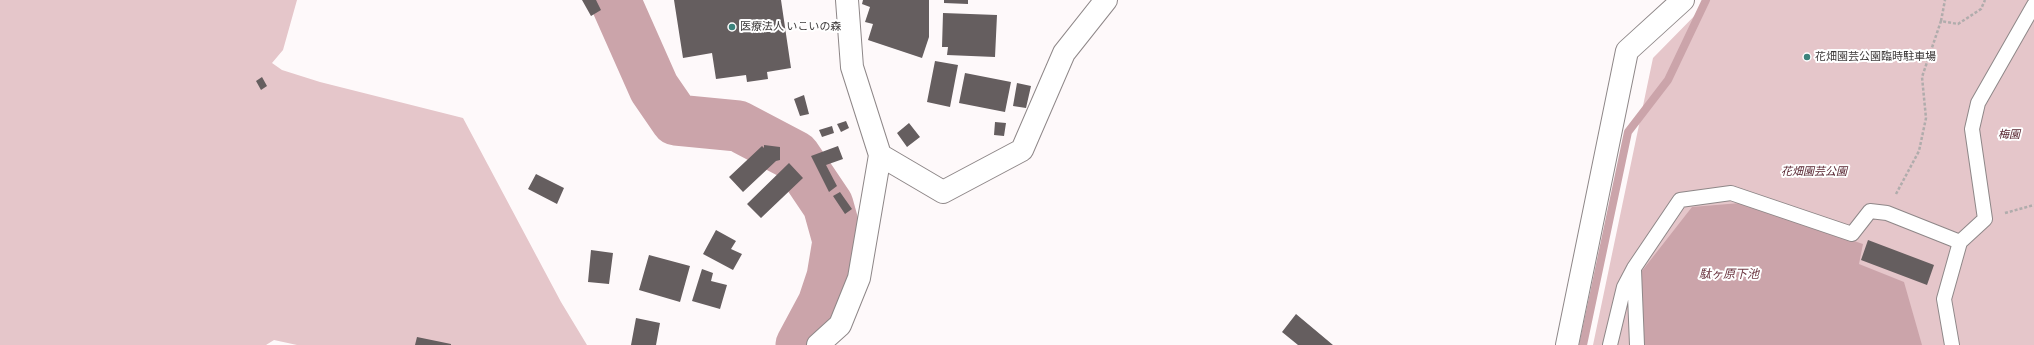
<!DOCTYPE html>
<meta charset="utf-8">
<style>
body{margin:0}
canvas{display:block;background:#fef9fa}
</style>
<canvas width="2034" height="345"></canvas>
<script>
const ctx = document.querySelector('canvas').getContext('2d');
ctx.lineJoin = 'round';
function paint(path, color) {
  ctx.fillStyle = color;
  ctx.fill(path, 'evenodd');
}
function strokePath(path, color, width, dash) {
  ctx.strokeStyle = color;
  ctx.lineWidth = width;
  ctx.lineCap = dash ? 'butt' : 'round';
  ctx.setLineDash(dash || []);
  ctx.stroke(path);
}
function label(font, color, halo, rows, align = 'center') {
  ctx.font = font + ' "IBM Plex Serif","Noto Sans JP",serif';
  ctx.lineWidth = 4;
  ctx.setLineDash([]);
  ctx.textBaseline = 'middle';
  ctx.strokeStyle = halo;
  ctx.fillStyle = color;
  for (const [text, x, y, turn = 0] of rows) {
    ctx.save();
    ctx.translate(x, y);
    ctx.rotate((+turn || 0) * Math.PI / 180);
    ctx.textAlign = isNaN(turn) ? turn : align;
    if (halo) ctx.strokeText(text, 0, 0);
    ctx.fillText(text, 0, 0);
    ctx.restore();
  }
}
const green = new Path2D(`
 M0 0H297L283 50 272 63 282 70 320 82 463 118 561 302 587 345H297L274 340 266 345H0Z
 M1710 0H2034V345H1593L1653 58Z`);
const water = new Path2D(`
 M1740 203 1863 244 1859 264 1904 282 1922 345H1644L1638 276 1692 207Z`);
const stream = new Path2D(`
 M1583 345 1628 132 1668 80 1706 0`);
const river = new Path2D(`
 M615 0 654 88 676 120 738 126 795 156 828 205 838 241 832 277 823 304 801 345`);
const building = new Path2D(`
 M582 0H596L601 10 591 16Z
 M674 0H781L791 68 767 72 768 79 747 82 746 75 716 79 712 53 683 58Z
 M863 0H929V37L922 58 868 40 873 24 865 22 870 7 862 4Z
 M944 0H968V4L944 3Z
 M943 13 997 15 995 57 947 55 948 47H942Z
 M935 61 958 65 950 107 927 102Z
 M965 73 1011 82 1005 112 959 103Z
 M262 77 267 86 261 90 256 81Z
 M1017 83 1031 86 1026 108 1013 106Z
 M804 95 809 114 800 116 794 99Z
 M846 121 849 128 841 132 837 124Z
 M995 122 1006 123 1004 136 994 135Z
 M909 123 920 137 907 147 897 133Z
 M832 126 834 133 822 137 819 130Z
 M764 145 780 147V160L776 161 743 192 729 177 762 146 764 148Z
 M838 146 843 159 826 165 837 186 829 192 811 156Z
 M789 163 803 178 761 218 747 204Z
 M536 174 564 188 557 204 528 189Z
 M840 192 852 209 845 214 833 196Z
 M716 230 736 241 731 249 742 254 733 270 703 254Z
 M1868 240 1934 265 1927 285 1861 260Z
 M591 250 613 253 609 284 588 282Z
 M649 255 690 266 680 302 639 290Z
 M702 269 713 273 711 281 727 285 720 309 692 301Z
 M1296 314 1333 345H1298L1282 332Z
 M636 318 660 323 656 345H631Z
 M417 337 451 344V345H415Z`);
const path = new Path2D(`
 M1941 21 1945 0
 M1896 194 1919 151 1926 118 1922 77 1941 21 1958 24 1981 9 1985 0
 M2005 213 2034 205`);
const lane = new Path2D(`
 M1634 270 1637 345
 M1610 345 1624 287 1634 268 1680 200 1731 193 1852 234 1870 211 1887 213 1960 242
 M1952 345 1944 299 1960 242 1985 219 1972 129 1978 103 2034 5`);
const street = new Path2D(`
 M880 155 943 192 1022 150 1064 53 1106 0
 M818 345 840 325 859 278 880 155 852 67 847 0
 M1567 345 1627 51 1683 0`);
const markers = [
 [732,27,4,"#3c837c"],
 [1807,57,4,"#3c837c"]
];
const poiNames = [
 ["医療法人 いこいの森",740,27],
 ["花畑園芸公園臨時駐車場",1815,57]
];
const parkNames = [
 ["梅園",2009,135],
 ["花畑園芸公園",1814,172]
];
const waterNames = [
 ["駄ヶ原下池",1729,275]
];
paint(green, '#e5c6ca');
paint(water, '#cba4aa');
strokePath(stream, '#cba4aa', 8);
strokePath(river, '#cba4aa', 51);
paint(building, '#655e5f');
strokePath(lane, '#8e8788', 16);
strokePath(street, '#8e8788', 24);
strokePath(path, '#b0acac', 2.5, [3, 2]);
strokePath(lane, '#fff', 14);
strokePath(street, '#fff', 22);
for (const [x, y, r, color] of markers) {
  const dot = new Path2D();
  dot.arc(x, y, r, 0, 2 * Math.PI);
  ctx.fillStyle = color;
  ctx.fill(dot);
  strokePath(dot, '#fff', 1.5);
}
label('11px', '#3e3b3b', '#fff', poiNames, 'left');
label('italic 11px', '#582531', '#fff', parkNames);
label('italic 12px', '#6d3742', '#fff', waterNames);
</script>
